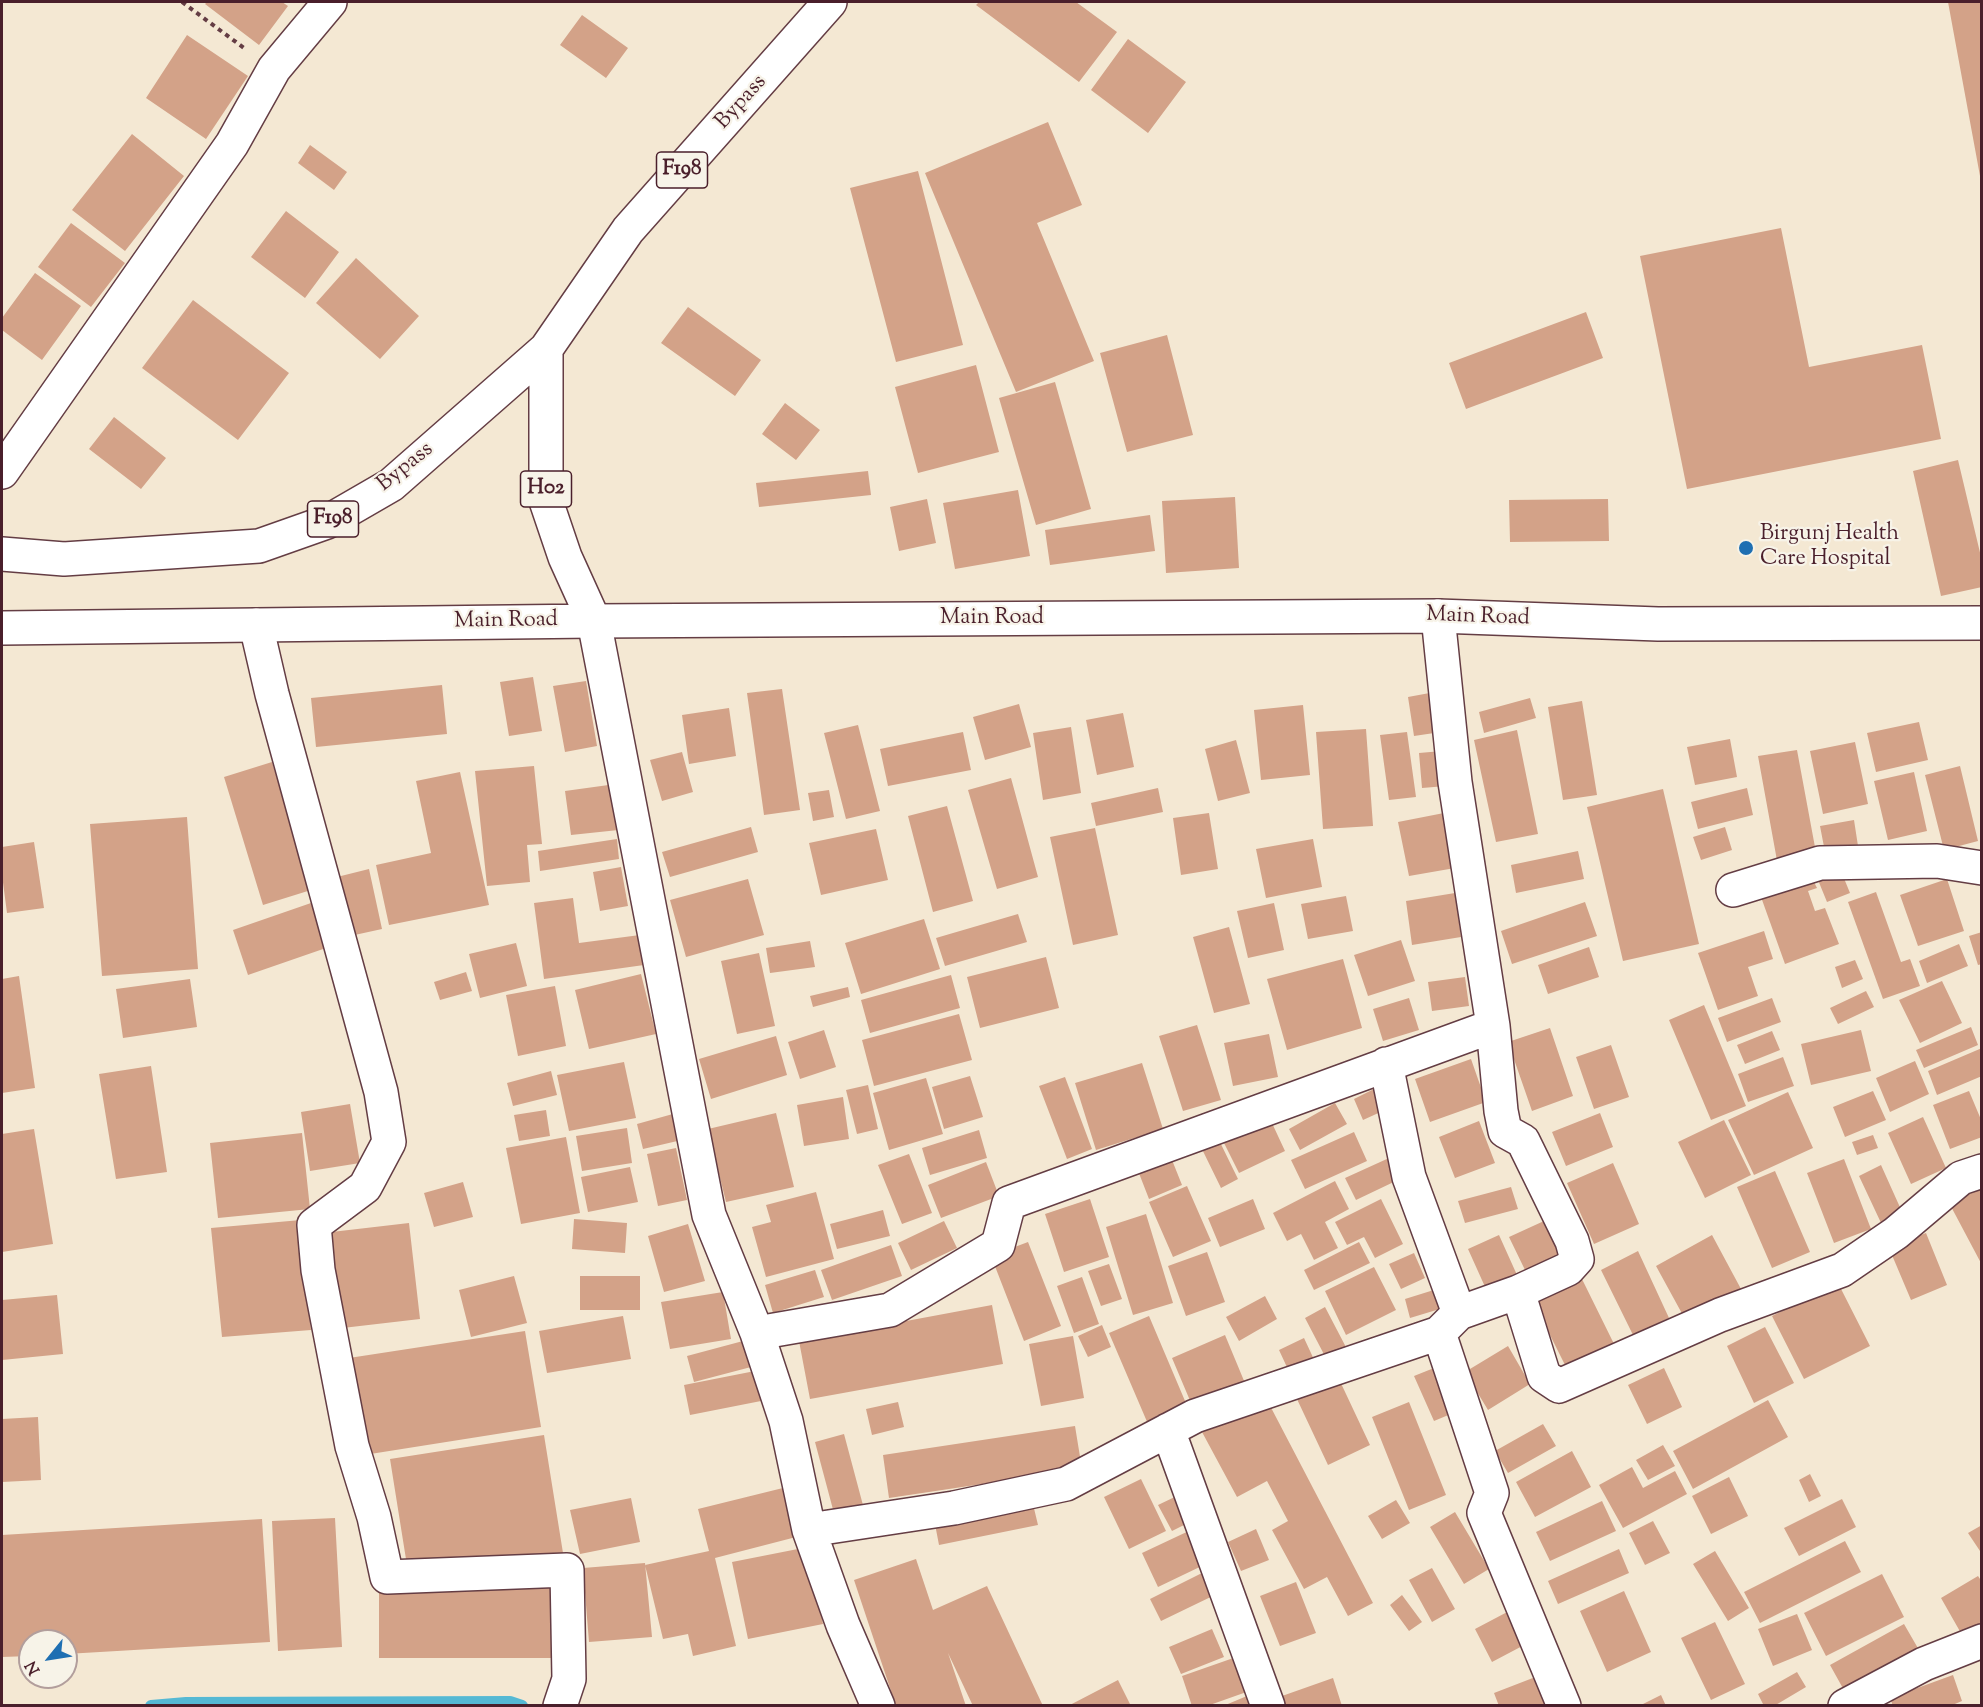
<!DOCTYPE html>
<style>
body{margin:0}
#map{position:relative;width:1983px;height:1707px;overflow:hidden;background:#f4e8d3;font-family:"Sorts Mill Goudy",serif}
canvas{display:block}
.frame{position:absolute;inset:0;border:3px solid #4a1f2b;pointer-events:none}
.north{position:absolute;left:18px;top:1629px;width:60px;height:60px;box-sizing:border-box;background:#f7f3e8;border:2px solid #b29e9c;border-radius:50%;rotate:240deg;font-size:16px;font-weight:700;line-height:24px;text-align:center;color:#4a1f2b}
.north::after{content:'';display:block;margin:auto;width:21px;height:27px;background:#1f6fb2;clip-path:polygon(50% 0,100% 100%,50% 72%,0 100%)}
</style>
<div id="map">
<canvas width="1983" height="1707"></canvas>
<div class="frame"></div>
<div class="north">N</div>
</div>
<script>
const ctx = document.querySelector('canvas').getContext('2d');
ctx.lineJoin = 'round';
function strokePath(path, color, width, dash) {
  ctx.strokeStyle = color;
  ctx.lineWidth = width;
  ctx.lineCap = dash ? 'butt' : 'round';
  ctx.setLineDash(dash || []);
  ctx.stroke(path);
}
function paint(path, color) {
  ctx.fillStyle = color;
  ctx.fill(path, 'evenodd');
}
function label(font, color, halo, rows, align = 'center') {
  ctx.font = font + ' "Sorts Mill Goudy",serif';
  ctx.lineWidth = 4.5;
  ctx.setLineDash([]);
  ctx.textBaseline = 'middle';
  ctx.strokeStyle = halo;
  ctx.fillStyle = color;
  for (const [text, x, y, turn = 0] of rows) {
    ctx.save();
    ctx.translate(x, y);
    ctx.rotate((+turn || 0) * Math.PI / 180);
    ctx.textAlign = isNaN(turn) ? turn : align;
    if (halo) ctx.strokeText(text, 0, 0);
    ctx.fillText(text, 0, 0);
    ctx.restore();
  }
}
const stream = new Path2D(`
 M151 1706 186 1703 510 1702 522 1706`);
const building = new Path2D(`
 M207 2H282L288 6 259 45 205 4Z
 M979 2H1076L1117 32 1079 82 976 5Z
 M1948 2H1982V176H1980Z
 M582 15 628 48 606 78 560 45Z
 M187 35 248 76 206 139 146 98Z
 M1128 39 1186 82 1148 133 1091 90Z
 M1048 122 1082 205 1037 223 1094 361 1016 392 925 173Z
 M132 134 184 176 125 251 72 210Z
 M310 145 347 172 334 190 298 163Z
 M918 171 963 345 896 362 850 188Z
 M286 211 339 252 305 298 251 257Z
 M71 223 125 263 91 307 38 267Z
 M1781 228 1809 367 1922 345 1941 439 1687 489 1640 256Z
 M356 258 419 316 380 359 316 303Z
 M35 273 81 306 42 360 2 330V318Z
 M193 300 289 373 238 440 142 368Z
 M688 307 761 360 735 396 661 343Z
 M1586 312 1603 358 1466 409 1449 363Z
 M1167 335 1193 435 1127 452 1100 353Z
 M976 365 999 452 918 473 895 387Z
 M1055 382 1091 509 1036 525 999 398Z
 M785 403 820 430 796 460 762 434Z
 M114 417 166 458 141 489 89 449Z
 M1958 460 1982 561V587L1941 596 1913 471Z
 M868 471 871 495 759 507 756 483Z
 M1018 490 1030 556 955 569 943 503Z
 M1235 497 1239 568 1166 573 1162 501Z
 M927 499 936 543 899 551 890 507Z
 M1608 499 1609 541 1510 542 1509 500Z
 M1150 515 1155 551 1050 565 1045 530Z
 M533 677 542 731 509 736 500 682Z
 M586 681 597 746 565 752 553 686Z
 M442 685 447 734 316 747 311 698Z
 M782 689 800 810 764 815 747 693Z
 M1435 692 1441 732 1414 736 1408 697Z
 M1530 698 1536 718 1484 733 1479 712Z
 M1582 701 1597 795 1563 800 1548 707Z
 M1019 704 1031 747 985 760 973 717Z
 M1303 705 1310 775 1261 780 1254 710Z
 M729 708 736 756 689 764 682 715Z
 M1123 713 1134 767 1097 775 1086 720Z
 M1919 722 1928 760 1876 772 1867 733Z
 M858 725 880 811 846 819 824 733Z
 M1071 727 1081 793 1043 800 1033 733Z
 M1366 729 1373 826 1323 829 1316 732Z
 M1517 730 1538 834 1496 842 1474 740Z
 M963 732 971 770 888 786 880 749Z
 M1407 732 1416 797 1389 800 1380 735Z
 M1730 739 1737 777 1695 785 1687 747Z
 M1236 740 1250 793 1218 801 1205 749Z
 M1855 742 1868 804 1823 814 1810 751Z
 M1797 750 1817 858 1778 866 1758 756Z
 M1442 751 1446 786 1422 788 1419 753Z
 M682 752 693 792 662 801 650 760Z
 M272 762 311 890 263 905 224 777Z
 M534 766 542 844 527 845 530 882 487 886 475 771Z
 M1960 766 1978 841 1944 850 1925 775Z
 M460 772 489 905 389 925 376 865 431 853 416 781Z
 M1914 772 1927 831 1888 840 1874 781Z
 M1011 778 1038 877 997 889 968 790Z
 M623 783 628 829 571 835 565 791Z
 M1158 788 1163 812 1096 826 1091 803Z
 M1747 788 1753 815 1698 829 1691 802Z
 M1663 789 1699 944 1623 961 1587 807Z
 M829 790 834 817 813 821 808 793Z
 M947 806 973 901 933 912 908 816Z
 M1209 813 1218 869 1181 875 1173 818Z
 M1444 813 1455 868 1409 876 1398 822Z
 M187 817 198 969 102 976 90 824Z
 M1854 820 1858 846 1825 852 1820 826Z
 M751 827 758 852 670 877 662 852Z
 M1725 827 1732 850 1701 860 1693 837Z
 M1095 828 1118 935 1073 945 1050 837Z
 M876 829 888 880 821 895 809 843Z
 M617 839 619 859 540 871 538 851Z
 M1313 839 1322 887 1266 898 1256 849Z
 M34 842 44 908 7 913 2 875V847Z
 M1578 851 1584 879 1516 893 1511 865Z
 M621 867 628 906 600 911 593 872Z
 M369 869 382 929 350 936 337 877Z
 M1841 871 1850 893 1827 902 1818 880Z
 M1812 878 1817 888 1808 891 1815 911 1825 908 1839 944 1785 964 1761 897Z
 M748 879 764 935 686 957 670 900Z
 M1947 879 1964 931 1918 946 1900 895Z
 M1876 892 1901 962 1910 959 1920 986 1883 999 1848 902Z
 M1455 893 1461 937 1412 945 1406 901Z
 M1346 896 1353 931 1308 939 1301 904Z
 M573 898 579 943 640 935 644 965 544 979 534 903Z
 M1585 902 1597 936 1512 964 1501 931Z
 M311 903 326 948 248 975 233 930Z
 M1274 903 1284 950 1248 958 1237 911Z
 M1018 914 1027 942 945 966 936 938Z
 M924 919 940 969 861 994 845 943Z
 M1229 927 1250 1004 1214 1013 1193 937Z
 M1764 931 1773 959 1748 967 1758 996 1718 1010 1698 953Z
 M1982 932V964L1978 965 1969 936Z
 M1401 940 1415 981 1368 996 1354 955Z
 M810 941 815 967 770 973 766 948Z
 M516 943 527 986 480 998 469 954Z
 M1959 944 1968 966 1927 983 1919 961Z
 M1589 947 1599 977 1548 994 1538 965Z
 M759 953 775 1026 737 1034 721 961Z
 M1046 957 1059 1008 980 1028 967 977Z
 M1343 959 1362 1028 1287 1050 1267 979Z
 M1855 960 1863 979 1842 988 1835 967Z
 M466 972 472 991 440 1000 434 982Z
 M641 974 656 1034 589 1049 575 990Z
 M951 975 960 1008 870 1033 861 1000Z
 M19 976 35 1088 2 1093V979Z
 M1465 977 1469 1006 1432 1011 1428 982Z
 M190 979 197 1027 123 1038 116 989Z
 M1942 981 1962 1023 1920 1043 1899 1000Z
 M555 986 566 1046 518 1056 506 995Z
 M848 987 850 997 813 1007 810 996Z
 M1866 991 1874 1007 1838 1024 1830 1008Z
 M1409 998 1419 1030 1383 1041 1373 1009Z
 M1772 998 1781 1022 1727 1042 1718 1018Z
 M1704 1005 1746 1106 1711 1120 1669 1020Z
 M959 1014 972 1060 874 1086 862 1040Z
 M1197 1025 1221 1100 1183 1111 1159 1036Z
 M1971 1027 1978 1045 1924 1068 1916 1050Z
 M1550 1028 1573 1096 1532 1111 1508 1042Z
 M824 1030 836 1067 800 1079 788 1042Z
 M1861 1030 1871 1071 1811 1085 1801 1044Z
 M1772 1031 1780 1050 1745 1064 1737 1045Z
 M1269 1034 1278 1077 1233 1086 1224 1043Z
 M776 1036 787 1075 711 1099 699 1059Z
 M1611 1045 1629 1097 1594 1109 1576 1057Z
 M1982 1048V1076L1937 1095 1928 1071Z
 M1783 1057 1794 1086 1748 1102 1738 1074Z
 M1471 1059 1486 1102 1430 1122 1415 1079Z
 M1915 1061 1929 1094 1890 1112 1876 1078Z
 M624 1062 636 1118 569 1131 557 1075Z
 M1142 1063 1163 1129 1096 1150 1075 1083Z
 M151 1066 167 1172 116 1179 99 1074Z
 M551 1071 557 1095 513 1106 507 1083Z
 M970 1076 983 1117 944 1129 932 1087Z
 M1065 1077 1092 1149 1067 1159 1039 1086Z
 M926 1078 943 1134 889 1150 873 1093Z
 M868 1085 878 1129 857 1134 846 1090Z
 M1376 1088 1385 1110 1363 1120 1354 1099Z
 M1873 1091 1886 1120 1845 1137 1833 1107Z
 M1969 1091 1982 1122V1137L1950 1149 1933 1105Z
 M1788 1092 1813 1148 1754 1175 1728 1120Z
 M843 1097 849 1139 804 1146 797 1105Z
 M1335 1103 1347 1124 1300 1150 1289 1129Z
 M350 1104 360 1163 310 1171 301 1112Z
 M546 1110 550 1136 519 1141 514 1115Z
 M680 1112 686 1139 643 1149 637 1124Z
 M776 1113 794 1187 726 1202 708 1129Z
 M1600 1113 1613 1147 1566 1166 1552 1132Z
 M1923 1117 1946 1168 1911 1184 1888 1133Z
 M1724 1120 1751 1175 1705 1198 1678 1142Z
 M1271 1121 1285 1151 1239 1173 1224 1143Z
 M1479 1121 1495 1163 1455 1178 1439 1137Z
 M627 1128 632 1163 582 1171 576 1136Z
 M34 1129 53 1244 2 1252V1134Z
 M979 1130 987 1158 930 1175 922 1148Z
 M1354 1132 1367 1161 1305 1189 1291 1160Z
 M302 1133 310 1209 218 1218 210 1143Z
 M1216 1134 1238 1179 1221 1188 1199 1143Z
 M1873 1135 1878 1148 1857 1155 1852 1142Z
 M566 1137 580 1213 521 1224 506 1148Z
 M676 1148 687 1200 658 1206 647 1154Z
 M1168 1150 1182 1185 1149 1199 1135 1163Z
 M909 1154 932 1213 902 1224 878 1165Z
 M1389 1158 1400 1179 1356 1200 1345 1178Z
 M1844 1159 1871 1229 1834 1243 1807 1173Z
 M986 1162 999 1196 941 1218 928 1185Z
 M1613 1163 1639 1224 1594 1244 1567 1183Z
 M1881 1165 1903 1214 1882 1225 1859 1176Z
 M630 1167 638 1202 588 1212 581 1177Z
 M1775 1171 1810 1252 1772 1268 1737 1187Z
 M1335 1181 1349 1209 1325 1222 1338 1248 1314 1260 1301 1234 1287 1241 1273 1213Z
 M1982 1181V1265L1947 1199Z
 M463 1182 473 1217 434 1227 424 1193Z
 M1187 1186 1211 1241 1173 1257 1149 1202Z
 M1511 1187 1518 1209 1465 1223 1458 1201Z
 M816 1192 834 1259 766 1277 752 1227 771 1222 766 1205Z
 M1090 1199 1109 1257 1064 1272 1045 1214Z
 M1253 1199 1265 1229 1220 1247 1208 1218Z
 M1381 1199 1403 1244 1375 1258 1364 1237 1347 1245 1335 1222Z
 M883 1210 890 1236 837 1249 830 1224Z
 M1146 1214 1173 1303 1133 1315 1106 1227Z
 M574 1219 627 1223 625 1253 572 1249Z
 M301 1220 311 1330 222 1337 211 1228Z
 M944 1221 957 1248 911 1270 898 1243Z
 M1544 1221 1560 1254 1525 1270 1509 1237Z
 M409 1223 420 1319 334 1329 323 1233Z
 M688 1224 705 1281 664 1292 648 1236Z
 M1926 1233 1947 1285 1911 1300 1889 1248Z
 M1499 1235 1517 1275 1486 1289 1468 1249Z
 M1712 1235 1741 1289 1685 1319 1656 1266Z
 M1028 1242 1061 1326 1024 1341 991 1256Z
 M1359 1242 1370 1263 1314 1290 1304 1270Z
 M891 1245 902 1276 832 1300 821 1270Z
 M1638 1251 1669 1318 1633 1335 1601 1270Z
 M1207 1252 1225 1302 1186 1316 1168 1266Z
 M1414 1253 1425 1278 1401 1289 1389 1264Z
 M1109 1264 1122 1299 1101 1306 1088 1271Z
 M1374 1267 1396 1310 1346 1335 1325 1291Z
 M815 1270 824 1297 773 1313 765 1285Z
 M1580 1275 1616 1348 1568 1371 1532 1299Z
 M514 1276 527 1323 471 1337 459 1290Z
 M580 1276H640V1310H580Z
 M1082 1277 1099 1324 1074 1333 1057 1286Z
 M1838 1283 1870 1346 1804 1379 1772 1316Z
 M1437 1289 1443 1308 1410 1318 1405 1299Z
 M723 1292 731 1339 670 1349 661 1302Z
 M57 1295 63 1354 2 1360V1300Z
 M1265 1296 1277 1319 1239 1341 1226 1317Z
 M992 1305 1003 1364 810 1399 799 1341Z
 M1325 1307 1348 1351 1328 1362 1305 1318Z
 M623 1316 631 1359 547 1373 539 1331Z
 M1149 1316 1188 1408 1148 1424 1109 1333Z
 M1102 1325 1111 1347 1088 1357 1078 1336Z
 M1765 1327 1794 1383 1754 1403 1727 1346Z
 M525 1331 541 1427 364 1455 349 1358Z
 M1225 1335 1247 1388 1194 1410 1172 1358Z
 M1073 1336 1084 1398 1041 1406 1029 1344Z
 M1304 1338 1317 1366 1292 1378 1279 1350Z
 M743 1341 751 1367 694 1382 687 1356Z
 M1508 1346 1530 1384 1488 1410 1465 1372Z
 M1439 1366 1458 1411 1434 1421 1414 1376Z
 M1664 1368 1682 1407 1647 1424 1628 1385Z
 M755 1371 761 1401 690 1415 684 1385Z
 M1338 1377 1370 1445 1328 1465 1296 1397Z
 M1266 1398 1373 1603 1348 1616 1327 1577 1304 1589 1272 1530 1288 1521 1267 1481 1237 1497 1202 1432Z
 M1768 1400 1788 1437 1693 1489 1673 1451Z
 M898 1402 904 1427 872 1435 866 1409Z
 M1409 1402 1446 1495 1409 1510 1372 1417Z
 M38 1417 41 1480 2 1482V1419Z
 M1543 1424 1556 1446 1508 1473 1495 1451Z
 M1075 1426 1082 1469 889 1498 883 1455Z
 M844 1434 864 1509 835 1517 815 1442Z
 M544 1435 563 1553 409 1578 390 1459Z
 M1663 1445 1675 1466 1648 1480 1636 1460Z
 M1572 1451 1591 1487 1535 1517 1516 1482Z
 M1632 1467 1643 1488 1675 1471 1687 1494 1623 1528 1599 1485Z
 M1810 1474 1821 1496 1809 1502 1799 1480Z
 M1729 1477 1748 1516 1711 1534 1692 1496Z
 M1141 1479 1166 1531 1129 1549 1104 1497Z
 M787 1487 800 1536 715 1558 736 1646 693 1656 688 1634 663 1639 645 1565 709 1551 698 1509Z
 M1181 1494 1194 1520 1172 1531 1158 1505Z
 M631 1498 640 1542 580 1554 570 1510Z
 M1842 1499 1856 1527 1799 1556 1784 1528Z
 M1032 1500 1038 1525 939 1545 934 1519Z
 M1396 1500 1410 1523 1382 1539 1368 1516Z
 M1602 1501 1616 1531 1550 1561 1536 1532Z
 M1455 1512 1489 1569 1464 1584 1430 1527Z
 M335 1518 342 1647 278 1651 272 1521Z
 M262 1519 270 1642 66 1654V1641H30V1656L2 1657V1535Z
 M1653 1521 1670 1553 1645 1565 1629 1533Z
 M1982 1525V1554L1968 1533Z
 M1193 1529 1208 1563 1158 1587 1142 1553Z
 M1256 1529 1269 1560 1241 1571 1228 1542Z
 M1845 1541 1861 1572 1760 1623 1744 1592Z
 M808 1547 823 1624 748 1639 732 1562Z
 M1619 1549 1629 1573 1558 1604 1548 1581Z
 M1715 1551 1749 1608 1728 1621 1693 1564Z
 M916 1559 933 1610 987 1586 1043 1706H973L948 1653 966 1706H896L854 1580Z
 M645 1563 652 1637 589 1642 583 1568Z
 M1432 1568 1455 1609 1432 1622 1409 1580Z
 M1210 1569 1221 1592 1161 1621 1150 1599Z
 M1882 1574 1904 1617 1826 1656 1804 1613Z
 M1978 1576 1982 1582V1633L1966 1642 1941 1598Z
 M379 1581H564L565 1658H379Z
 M1296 1582 1316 1633 1280 1646 1260 1596Z
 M1624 1591 1651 1652 1607 1672 1580 1611Z
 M1402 1595 1422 1622 1409 1631 1390 1605Z
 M1511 1610 1528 1643 1492 1662 1475 1629Z
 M1797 1614 1812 1650 1773 1666 1758 1629Z
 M1715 1622 1745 1684 1711 1700 1681 1638Z
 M1904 1624 1919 1650 1845 1692 1830 1665Z
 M1212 1629 1224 1657 1181 1674 1169 1647Z
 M1242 1655 1255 1689 1207 1706H1192L1182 1676Z
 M1797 1672 1806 1687 1774 1706H1764L1758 1694Z
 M1953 1675 1962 1701 1950 1706H1893L1890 1698Z
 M1538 1676 1550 1706H1499L1494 1693Z
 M1333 1678 1342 1706H1285L1282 1696Z
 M1118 1680 1131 1706H1068Z
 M1259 1691 1264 1706H1223Z
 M1661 1695 1666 1706H1639Z`);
const path = new Path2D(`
 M182 2 244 48`);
const minor = new Path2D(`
 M2 472 232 144 274 69 330 2
 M1438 616 1455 782 1493 1026 1501 1111 1505 1131 1523 1141 1572 1241 1577 1259 1568 1269 1518 1292
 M594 621 709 1215 757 1333 786 1421 809 1530 843 1625 878 1706
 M256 625 272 694 381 1092 389 1142 365 1187 314 1225 318 1270 352 1446 374 1517 387 1577 567 1570 569 1679 560 1706
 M1733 890 1820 863 1937 861 1982 868
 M1386 1064 1409 1177 1459 1313
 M757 1333 890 1310 998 1245 1009 1203 1493 1026
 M1439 1333 1492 1493 1484 1513 1564 1706
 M1168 1430 1268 1706
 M809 1530 954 1508 1066 1484 1195 1416 1439 1333 1459 1313 1518 1292 1544 1376 1559 1386 1720 1315 1842 1270 1896 1233 1961 1178 1982 1171
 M1845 1706 1924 1664 1982 1641`);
const major = new Path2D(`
 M546 349V501L565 557 594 621
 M2 554 64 559 259 546 327 522 391 485 546 349 628 230 830 2
 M2 628 594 621 1438 616 1658 624 1982 623`);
const markers = [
 [1746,548,8,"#1f6fb2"]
];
const shields = [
 [682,170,51],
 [546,489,51],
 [333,519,51]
];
const shieldNames = [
 ["F198",682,170],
 ["H02",546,489],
 ["F198",333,519]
];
const streetNames = [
 ["Bypass",742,103,-48],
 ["Bypass",406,468,-39],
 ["Main Road",1478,618,2],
 ["Main Road",992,619],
 ["Main Road",506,622,-1]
];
const poiNames = [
 ["Birgunj Health",1760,535],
 ["Care Hospital",1760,560]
];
strokePath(stream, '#55b9d4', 12);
paint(building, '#d3a288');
strokePath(minor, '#643d44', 36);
strokePath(major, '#643d44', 36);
strokePath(path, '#643d44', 4, [4.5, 4.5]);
strokePath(minor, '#fff', 33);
strokePath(major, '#fff', 33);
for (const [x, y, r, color] of markers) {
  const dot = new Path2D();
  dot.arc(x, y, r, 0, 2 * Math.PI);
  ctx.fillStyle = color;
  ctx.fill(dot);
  strokePath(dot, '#f7f3e8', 2);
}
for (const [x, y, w] of shields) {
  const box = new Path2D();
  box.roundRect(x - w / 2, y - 18, w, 36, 4.5);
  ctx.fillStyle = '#f7f3e8';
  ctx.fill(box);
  strokePath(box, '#4a1f2b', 1.5);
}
label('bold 21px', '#4a1f2b', null, shieldNames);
label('22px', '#4a1f2b', '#f7f3e8', streetNames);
label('22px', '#4a1f2b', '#f7f3e8', poiNames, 'left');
</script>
